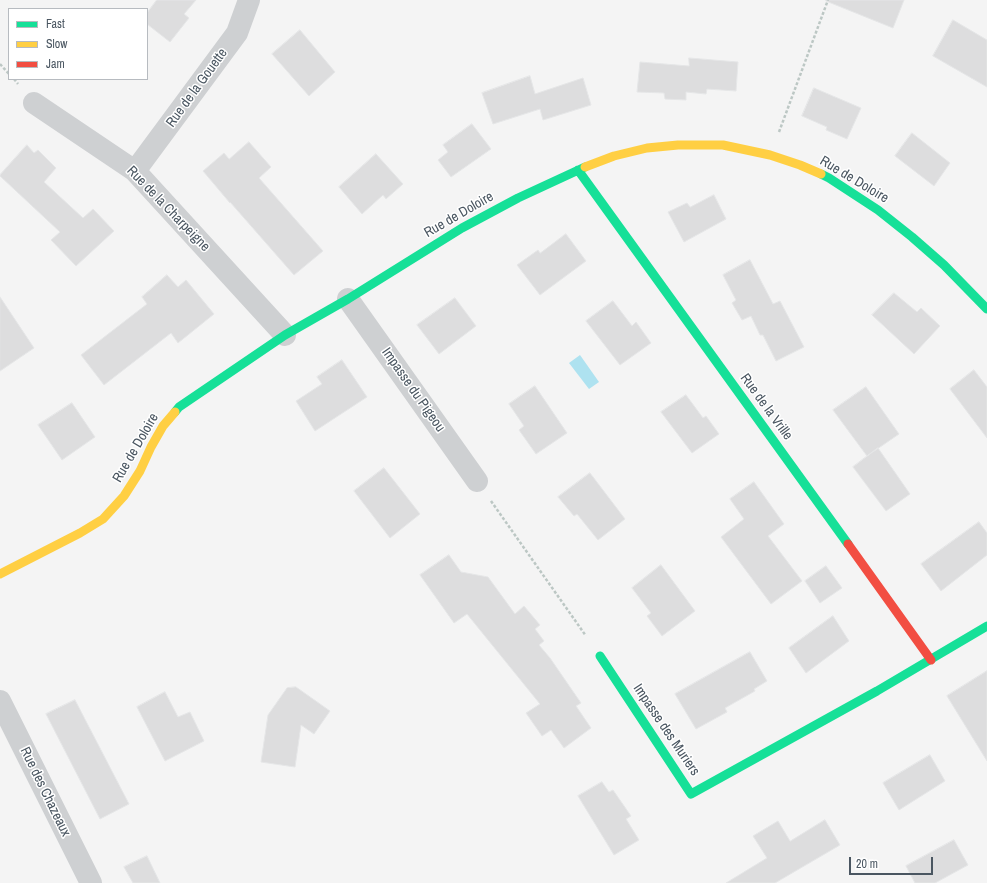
<!DOCTYPE html>
<style>
body{margin:0}
#map{position:relative;width:987px;height:883px;overflow:hidden;background:#f4f4f4;font-family:"Archivo Narrow",sans-serif}
canvas{display:block}
.legend{position:absolute;left:8px;top:8px;width:140px;height:72px;box-sizing:border-box;background:#fff;border:1px solid #b7bbc0;margin:0;padding:5px 7px;list-style:none;font-size:12px;color:#4a5661}
.legend li{display:flex;align-items:center;gap:8px;height:20px}
.legend b{width:20px;border:1px solid #b7bbc0}
.scale{position:absolute;left:849px;top:857px;width:84px;height:18px;box-sizing:border-box;border:2px solid #4a5661;border-top:0;padding-left:5px;font-size:12px;line-height:14px;white-space:nowrap;color:#4a5661;-webkit-text-stroke:3px #fff;paint-order:stroke}
</style>
<div id="map">
<canvas width="987" height="883"></canvas>
<ul class="legend">
<li><b style="height:5px;background:#16e098"></b>Fast</li>
<li><b style="height:5px;background:#ffcf43"></b>Slow</li>
<li><b style="height:5px;background:#f24e42"></b>Jam</li>
</ul>
<div class="scale">20 m</div>
</div>
<script>
const ctx = document.querySelector('canvas').getContext('2d');
ctx.lineJoin = 'round';
function paint(path, color) {
  ctx.fillStyle = color;
  ctx.fill(path, 'evenodd');
}
function strokePath(path, color, width, dash) {
  ctx.strokeStyle = color;
  ctx.lineWidth = width;
  ctx.lineCap = dash ? 'butt' : 'round';
  ctx.setLineDash(dash || []);
  ctx.stroke(path);
}
function label(font, color, halo, rows, align = 'center') {
  ctx.font = font + ' "Archivo Narrow",sans-serif';
  ctx.lineWidth = 3;
  ctx.setLineDash([]);
  ctx.textBaseline = 'middle';
  ctx.strokeStyle = halo;
  ctx.fillStyle = color;
  for (const [text, x, y, turn = 0] of rows) {
    ctx.save();
    ctx.translate(x, y);
    ctx.rotate((+turn || 0) * Math.PI / 180);
    ctx.textAlign = isNaN(turn) ? turn : align;
    if (halo) ctx.strokeText(text, 0, 0);
    ctx.fillText(text, 0, 0);
    ctx.restore();
  }
}
const water = new Path2D(`
 M580 355 599 382 589 389 569 363Z`);
const building = new Path2D(`
 M157 0H196L184 14 189 18 170 42 147 24V13Z
 M826 0H904L893 28 826 1Z
 M953 20 987 40V87L933 56Z
 M300 30 335 72 309 96 272 54Z
 M689 58 738 62 736 91 707 89 706 94 686 92V100L665 99 664 93 637 92 640 62 689 66Z
 M530 76 535 94 583 78 591 105 543 120 540 109 493 124 482 93Z
 M814 88 861 108 847 139 826 130 827 127 802 116Z
 M472 124 491 149 451 177 438 160 448 152 443 145Z
 M912 133 950 163 934 186 895 156Z
 M249 142 271 167 259 178 323 251 294 275 230 202V203L203 171 224 153 229 159Z
 M27 145 34 153 38 150 56 168 44 182 83 218 93 209 114 231 76 266 51 240 60 232 0 176V175Z
 M376 154 403 184 386 199 383 195 362 214 339 187Z
 M714 195 726 219 684 242 668 212 687 203 690 207Z
 M566 234 586 261 540 295 517 265 538 250 540 253Z
 M750 260 773 304 780 301 804 347 776 361 763 335H760L751 316 742 320 732 303 736 300 723 275Z
 M167 275 178 287 186 280 214 314 178 343 171 333 104 385 81 355 147 304 142 297Z
 M894 293 917 312 921 308 940 326 914 354 872 315Z
 M0 297 34 348 0 371Z
 M455 298 476 326 439 354 417 325Z
 M613 301 632 326 636 322 651 343 620 365 586 321Z
 M342 360 367 397 315 431 296 401 322 384 317 377Z
 M974 370 987 387V438L950 389Z
 M535 386 567 433 536 454 519 430 524 426 509 404Z
 M866 387 899 434 867 456 833 410Z
 M686 395 703 418 706 416 719 434 692 453 661 412Z
 M72 403 95 437 62 460 38 425Z
 M878 448 910 494 886 511 853 467Z
 M384 468 420 514 390 538 354 491Z
 M590 473 625 519 598 540 577 514 574 516 558 497Z
 M754 482 784 524 768 536 802 581 771 604 721 537 744 519 730 499Z
 M979 522 987 533V555L941 591 921 564Z
 M449 555 461 572 488 577 515 614 524 606 540 625 535 629 544 641 539 645 550 658 581 703 576 706 591 728 564 748 551 730 542 736 526 713 540 704 467 614 454 623 420 575Z
 M661 565 695 611 662 636 647 616 651 613 632 588Z
 M826 566 842 588 820 603 805 581Z
 M833 616 849 641 806 673 789 648Z
 M750 652 767 681 754 689 755 691 725 708 727 712 696 729 675 694Z
 M987 671V761L947 696Z
 M296 687 330 711 314 734 301 725 295 767 261 762 268 715 287 688Z
 M165 692 178 717 190 712 204 741 165 761 137 707Z
 M75 700 129 804 100 819 46 714Z
 M930 755 945 781 899 810 883 783Z
 M602 782 609 792 613 790 631 816 626 819 639 840 614 855 578 796Z
 M825 820 840 845 775 883H726L767 858 753 836 778 821 790 841Z
 M954 840 968 865 935 883H915L906 866Z
 M147 856 160 883H133L124 867Z`);
const path = new Path2D(`
 M0 64 9 74
 M14 79 18 84
 M779 132 828 0
 M491 501 586 636`);
const street = new Path2D(`
 M34 103 135 171 285 335
 M135 171 237 33 249 0
 M348 299 477 481
 M0 701 91 883`);
const fast = new Path2D(`
 M578 170 848 544
 M821 174 829 178 878 210 912 237 944 265 987 309
 M175 412 179 407 285 335 348 299 462 228 518 198 585 167
 M600 656 691 794 877 691 987 626`);
const slow = new Path2D(`
 M585 167 614 156 647 148 678 145H723L770 155 800 165 821 174
 M0 574 80 533 103 519 124 496 140 471 151 447 163 426 175 412`);
const jam = new Path2D(`
 M848 544 931 660`);
const streetNames = [
 ["Rue de la Gouette",197,88,-54],
 ["Rue de Doloire",854,180,31],
 ["Rue de la Charpeigne",168,209,46],
 ["Rue de Doloire",459,215,-30],
 ["Impasse du Pigeou",413,390,55],
 ["Rue de la Vrille",766,407,54],
 ["Rue de Doloire",136,448,-60],
 ["Impasse des Muriers",666,730,56],
 ["Rue des Chazeaux",45,792,64]
];
paint(water, '#aee2f0');
paint(building, '#ddddde');
strokePath(building, '#e5e6e7', 1);
strokePath(path, '#bcc7c4', 2.5, [3, 2]);
strokePath(street, '#ced0d2', 22);
strokePath(fast, '#16e098', 9);
strokePath(slow, '#ffcf43', 9);
strokePath(jam, '#f24e42', 9);
label('14px', '#4a5661', '#fff', streetNames);
</script>
